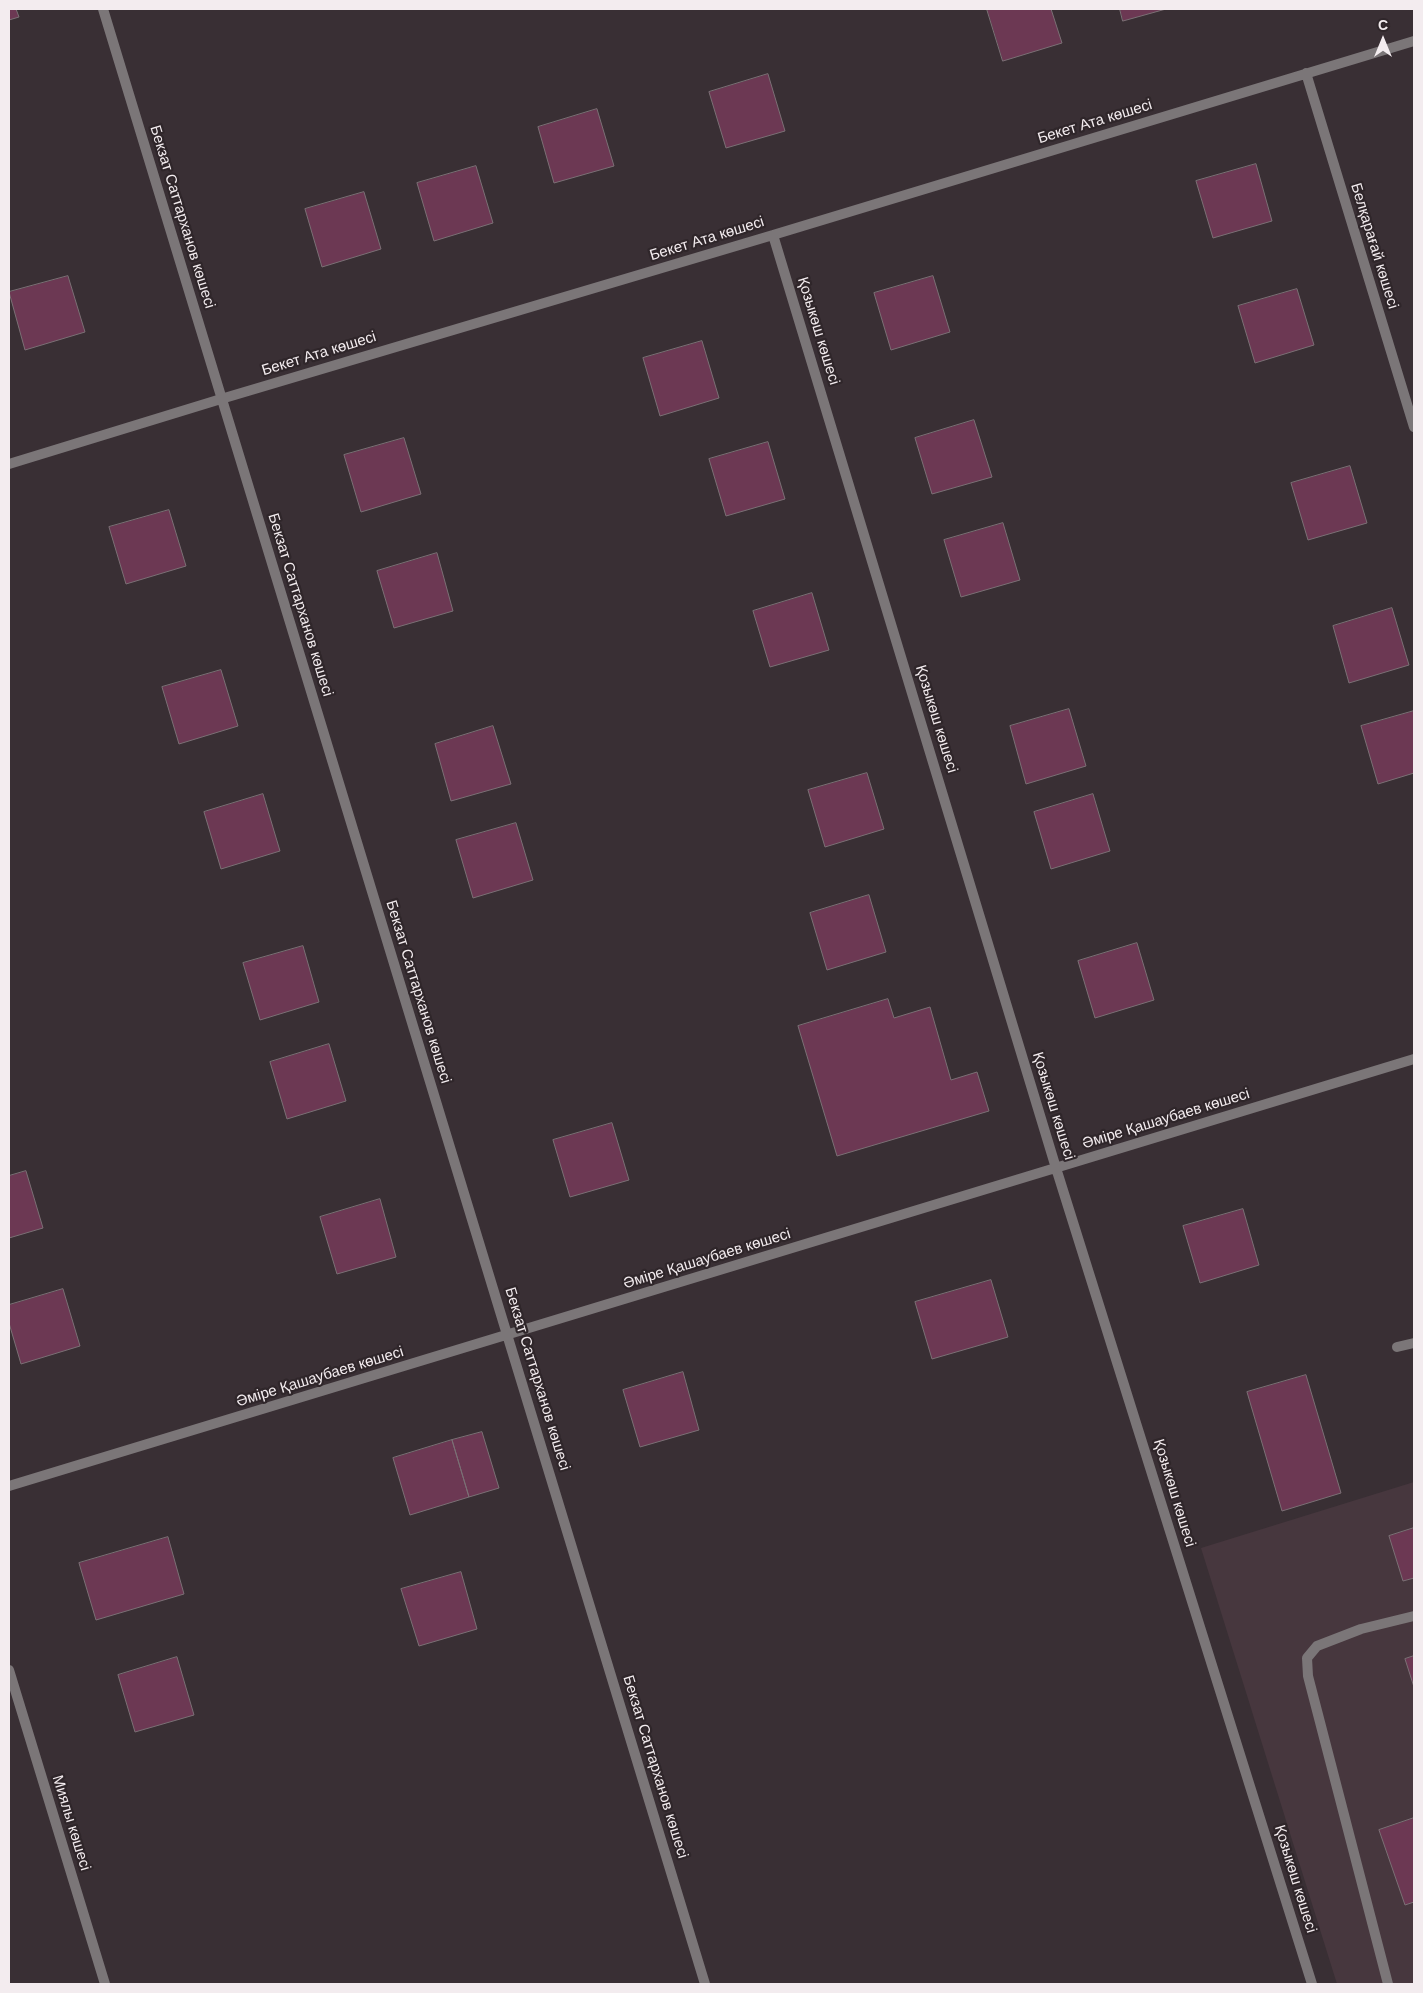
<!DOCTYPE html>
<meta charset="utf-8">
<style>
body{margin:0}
#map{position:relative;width:1423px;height:1993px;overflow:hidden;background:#392f34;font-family:Arial,sans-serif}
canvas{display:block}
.frame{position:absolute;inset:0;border:10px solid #f3ecef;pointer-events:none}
.north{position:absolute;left:1358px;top:15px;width:50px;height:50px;-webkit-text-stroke:4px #2f262a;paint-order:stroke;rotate:0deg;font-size:14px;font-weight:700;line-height:20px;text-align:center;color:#f3ecef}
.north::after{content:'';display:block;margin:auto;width:18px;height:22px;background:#f3ecef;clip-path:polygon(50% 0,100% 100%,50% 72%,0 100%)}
</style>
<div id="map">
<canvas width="1423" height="1993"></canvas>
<div class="frame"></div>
<div class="north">С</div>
</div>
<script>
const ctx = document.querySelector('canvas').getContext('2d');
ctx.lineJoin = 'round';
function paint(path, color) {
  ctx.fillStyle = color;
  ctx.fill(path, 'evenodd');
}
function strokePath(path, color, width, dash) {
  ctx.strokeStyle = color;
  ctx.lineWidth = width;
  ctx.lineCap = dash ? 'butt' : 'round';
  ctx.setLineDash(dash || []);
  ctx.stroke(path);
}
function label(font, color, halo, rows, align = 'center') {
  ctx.font = font + ' Arial,sans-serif';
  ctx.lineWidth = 4.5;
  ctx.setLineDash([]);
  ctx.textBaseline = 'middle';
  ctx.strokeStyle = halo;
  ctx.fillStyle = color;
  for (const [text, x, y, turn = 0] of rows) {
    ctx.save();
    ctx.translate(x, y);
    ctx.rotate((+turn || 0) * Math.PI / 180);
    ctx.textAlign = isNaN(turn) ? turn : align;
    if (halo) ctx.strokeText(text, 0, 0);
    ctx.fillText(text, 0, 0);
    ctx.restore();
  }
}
const built = new Path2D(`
 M1414 1482V1984H1337L1201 1548Z`);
const building = new Path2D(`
 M9 9H16L19 17 9 20Z
 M987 9H1051L1062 43 1003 61Z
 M1120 9H1166L1123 21Z
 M768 74 785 131 726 148 709 92Z
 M597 109 614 166 554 183 538 127Z
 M1256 164 1272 221 1213 238 1196 181Z
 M476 166 493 223 434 241 417 183Z
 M364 192 381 249 322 267 305 209Z
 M68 276 85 332 25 350 9 292Z
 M933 276 950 332 891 350 874 293Z
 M1297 289 1314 345 1255 363 1238 306Z
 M702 341 719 398 660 416 643 358Z
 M974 420 992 477 932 494 915 438Z
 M404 438 421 494 361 512 344 455Z
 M768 442 785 499 726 516 709 459Z
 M1350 466 1367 523 1308 540 1291 483Z
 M169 510 186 566 126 584 109 527Z
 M1003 523 1020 580 961 597 944 540Z
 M437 553 453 611 394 628 377 571Z
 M812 593 829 650 770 667 753 611Z
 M1392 608 1409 665 1349 683 1333 626Z
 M221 670 238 726 179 744 162 687Z
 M1069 709 1086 766 1026 784 1010 726Z
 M1414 711V773L1378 784 1361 726Z
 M493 726 511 784 451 801 435 744Z
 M867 773 884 829 825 847 808 790Z
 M263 794 280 851 221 869 204 812Z
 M1093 794 1110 851 1051 869 1034 812Z
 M516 823 533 880 473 898 456 840Z
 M869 895 886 952 827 970 810 913Z
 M1137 943 1154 1000 1095 1018 1078 961Z
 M303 946 319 1002 260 1020 243 963Z
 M888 999 894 1018 930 1007 951 1080 977 1072 989 1111 837 1156 798 1026Z
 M329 1044 346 1101 287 1119 270 1062Z
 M612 1123 629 1180 570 1197 553 1140Z
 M26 1171 43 1228 9 1238V1176Z
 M380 1199 396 1257 337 1274 320 1217Z
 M1243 1209 1259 1265 1200 1283 1183 1226Z
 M991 1280 1008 1337 932 1359 915 1302Z
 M63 1289 80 1346 21 1364 9 1323V1305Z
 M683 1372 699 1430 640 1447 623 1390Z
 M1306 1375 1341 1493 1282 1511 1247 1392Z
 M482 1432 499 1488 469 1497 452 1440Z
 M452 1440 469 1497 410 1515 393 1458Z
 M1414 1528V1578L1403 1581 1389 1536Z
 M168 1537 184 1594 96 1620 79 1563Z
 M461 1572 477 1629 419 1646 401 1589Z
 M1414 1656V1687L1405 1659Z
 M177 1657 194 1715 135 1732 118 1675Z
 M1414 1818V1902L1405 1905 1379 1830Z`);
const service = new Path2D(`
 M1397 1347 1414 1343
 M1388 1984 1308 1676 1307 1658 1317 1646 1361 1629 1414 1616`);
const minor = new Path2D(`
 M103 9 705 1984
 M1306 73 1414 427
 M773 235 1056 1168 1312 1984
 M9 464 221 399 773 235 1414 41
 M9 1486 1414 1059
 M9 1670 105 1984`);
const streetNames = [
 ["Бекет Ата көшесі",1095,122,-17],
 ["Бекзат Саттарханов көшесі",182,217,73],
 ["Бекет Ата көшесі",707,239,-17],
 ["Белқарағай көшесі",1374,246,73],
 ["Қозыкөш көшесі",818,331,73],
 ["Бекет Ата көшесі",319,354,-17],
 ["Бекзат Саттарханов көшесі",300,605,73],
 ["Қозыкөш көшесі",936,719,73],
 ["Бекзат Саттарханов көшесі",418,992,73],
 ["Қозыкөш көшесі",1053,1106,73],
 ["Әміре Қашаубаев көшесі",1166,1119,-17],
 ["Әміре Қашаубаев көшесі",707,1259,-17],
 ["Әміре Қашаубаев көшесі",320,1377,-17],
 ["Бекзат Саттарханов көшесі",537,1379,73],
 ["Қозыкөш көшесі",1174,1493,73],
 ["Бекзат Саттарханов көшесі",655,1767,73],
 ["Миялы көшесі",71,1823,73],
 ["Қозыкөш көшесі",1295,1879,73]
];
paint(built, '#47373e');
paint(building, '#6c3853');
strokePath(building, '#7b7075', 1);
strokePath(service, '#7b7678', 10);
strokePath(minor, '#7b7678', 10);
label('15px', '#f3ecef', '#2f262a', streetNames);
</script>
